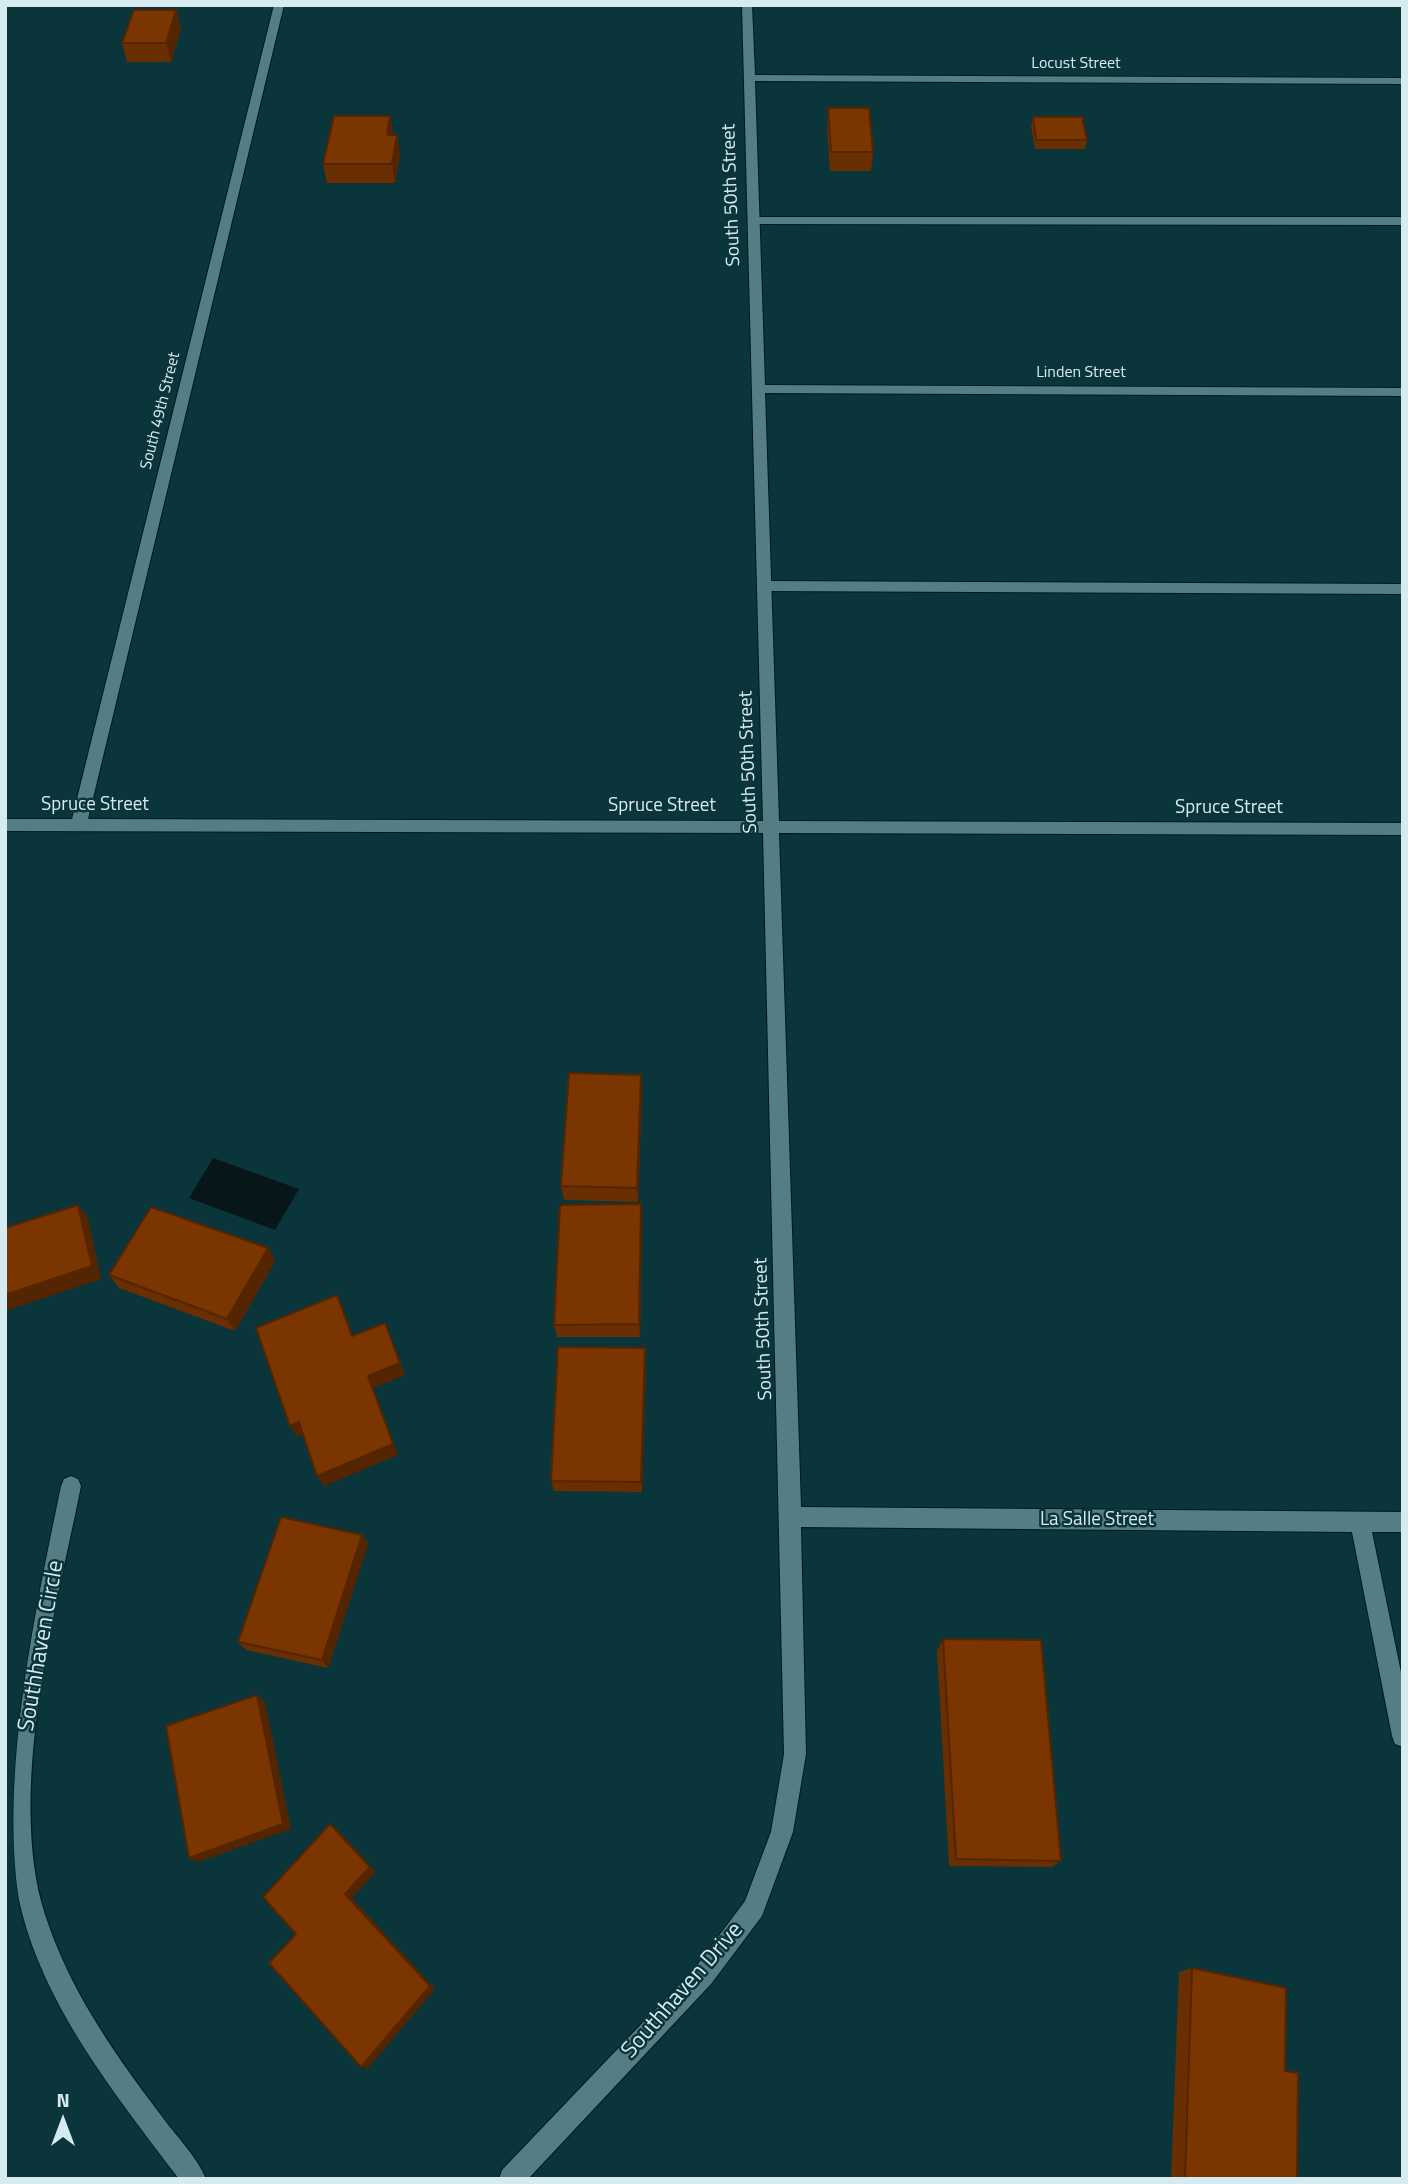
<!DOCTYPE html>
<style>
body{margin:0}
#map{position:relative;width:1408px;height:2184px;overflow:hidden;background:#0a353b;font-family:"Titillium Web",sans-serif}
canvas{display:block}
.frame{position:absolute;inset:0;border:7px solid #d6ebef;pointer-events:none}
.north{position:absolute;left:28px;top:2086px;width:70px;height:70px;-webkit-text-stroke:5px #0a353b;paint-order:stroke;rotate:0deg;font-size:19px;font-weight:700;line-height:28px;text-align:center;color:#d6ebef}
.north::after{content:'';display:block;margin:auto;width:24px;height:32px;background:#d6ebef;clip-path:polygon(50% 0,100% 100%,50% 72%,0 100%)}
</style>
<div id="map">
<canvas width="1408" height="2184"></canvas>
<div class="frame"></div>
<div class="north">N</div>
</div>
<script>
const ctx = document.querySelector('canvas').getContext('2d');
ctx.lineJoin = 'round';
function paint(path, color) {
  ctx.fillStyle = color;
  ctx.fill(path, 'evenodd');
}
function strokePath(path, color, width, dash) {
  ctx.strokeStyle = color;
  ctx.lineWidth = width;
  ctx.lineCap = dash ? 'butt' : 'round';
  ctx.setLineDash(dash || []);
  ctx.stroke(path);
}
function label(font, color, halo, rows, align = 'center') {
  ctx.font = font + ' "Titillium Web",sans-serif';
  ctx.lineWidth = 5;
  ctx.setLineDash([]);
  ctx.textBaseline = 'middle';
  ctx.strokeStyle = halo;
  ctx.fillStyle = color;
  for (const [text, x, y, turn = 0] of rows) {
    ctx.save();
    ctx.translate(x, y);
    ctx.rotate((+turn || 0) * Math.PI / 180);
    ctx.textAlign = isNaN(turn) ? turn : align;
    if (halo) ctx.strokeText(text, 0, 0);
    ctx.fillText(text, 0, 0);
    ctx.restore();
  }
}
const water = new Path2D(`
 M213 1158 299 1189 275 1230 189 1198Z`);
const lane = new Path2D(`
 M754 217H1403V225L750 224 748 221Z
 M764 581 1403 584V594L764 591 757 586Z`);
const street = new Path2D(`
 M274 5H284L88 819 763 821 742 5H752L755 75 1403 78V84L755 81 765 385 1403 388V396L765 393 779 821 1403 823V835L779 833 801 1507 1403 1512V1532H1372L1403 1682V1747L1395 1744 1392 1736 1352 1532 801 1527 806 1754 793 1832 762 1916 711 1984 528 2179H499L502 2170 695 1968 745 1901 771 1832 784 1754 763 833 5 831V819H72Z
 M71 1476 78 1479 81 1486C56 1611 10 1776 41 1901 51 1937 67 1972 85 2004 108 2044 135 2081 163 2118 177 2137 197 2157 206 2179H179C116 2095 42 2005 19 1900 0 1772 35 1613 61 1486L64 1479Z`);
const wall = new Path2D(`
 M176 10 181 29 171 62H127L122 43Z
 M828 108 873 152 871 171H830L827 127Z
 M390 116 393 135 400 154 395 183H327L323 164Z
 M1033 117 1087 140 1085 149H1035L1031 127Z
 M641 1075 642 1090 638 1202 564 1200 561 1186Z
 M642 1218 640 1337H557L554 1325Z
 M268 1248 275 1261 235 1331 119 1288 109 1275Z
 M646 1360 642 1492 554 1491 551 1481Z
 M362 1535 368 1544 328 1668 246 1650 238 1642Z
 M943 1639 1061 1861 1051 1867 949 1866 937 1651Z
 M1192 1968 1297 2179H1171L1179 1972Z`);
const shadedWall = new Path2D(`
 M176 10 181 29 171 62 166 43Z
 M390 116 393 135H387Z
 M397 135 400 154 395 183 392 164Z
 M641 1075 642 1090 638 1202 637 1188Z
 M641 1204 642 1218 640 1337 639 1324Z
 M78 1205 88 1218 101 1279 5 1311V1295Z
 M268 1248 275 1261 235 1331 227 1319Z
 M337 1295 343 1308 358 1349 352 1336Z
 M385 1323 405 1375 373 1388 398 1455 324 1486 317 1476 368 1376Z
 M645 1348 646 1360 642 1492 641 1482Z
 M299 1422 306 1433 297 1437 290 1426Z
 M362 1535 368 1544 328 1668 322 1660Z
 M257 1695 265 1702 291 1829 198 1862 189 1858Z
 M330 1824 337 1829 376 1872 352 1898 435 1989 368 2068 361 2067Z`);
const building = new Path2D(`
 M134 10H176L166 43H122Z
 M828 108H869L873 152H831Z
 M334 116H390L387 135H397L392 164H323Z
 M1033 117H1082L1087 140H1036Z
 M569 1073 641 1075 637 1188 561 1186Z
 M641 1204 639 1324 554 1325 560 1205Z
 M78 1205 92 1266 5 1295V1228Z
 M151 1207 268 1248 227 1319 109 1275Z
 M337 1295 352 1336 385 1323 400 1363 368 1376 393 1444 317 1476 299 1422 290 1426 256 1328Z
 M558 1347 645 1348 641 1482 551 1481Z
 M281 1517 362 1535 322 1660 238 1642Z
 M943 1639 1041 1640 1061 1861 956 1859Z
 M257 1695 283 1824 189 1858 166 1726Z
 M330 1824 370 1867 345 1894 430 1986 361 2067 269 1963 296 1934 263 1897Z
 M1192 1968 1286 1988 1285 2071 1298 2073 1297 2179H1185Z`);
const farStreetnames = [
 ["Locust Street",1076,64],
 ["Linden Street",1081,373],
 ["South 49th Street",161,411,-76]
];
const streetNames = [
 ["South 50th Street",732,195,-92],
 ["South 50th Street",749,762,-92],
 ["Spruce Street",95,805],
 ["Spruce Street",662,806],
 ["Spruce Street",1229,808],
 ["South 50th Street",764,1329,-92],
 ["La Salle Street",1097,1520]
];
const nearStreetnames = [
 ["Southhaven Circle",42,1646,-80],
 ["Southhaven Drive",683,1991,-49]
];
paint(water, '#071719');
strokePath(lane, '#001b20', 2);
strokePath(street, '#001b20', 2);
paint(lane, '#557e84');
paint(street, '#557e84');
paint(wall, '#692e01');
paint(shadedWall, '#552501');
paint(building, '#7a3501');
strokePath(building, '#552501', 2);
label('16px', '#d6ebef', '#0a353b', farStreetnames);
label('19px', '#d6ebef', '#0a353b', streetNames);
label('23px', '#d6ebef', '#0a353b', nearStreetnames);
</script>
